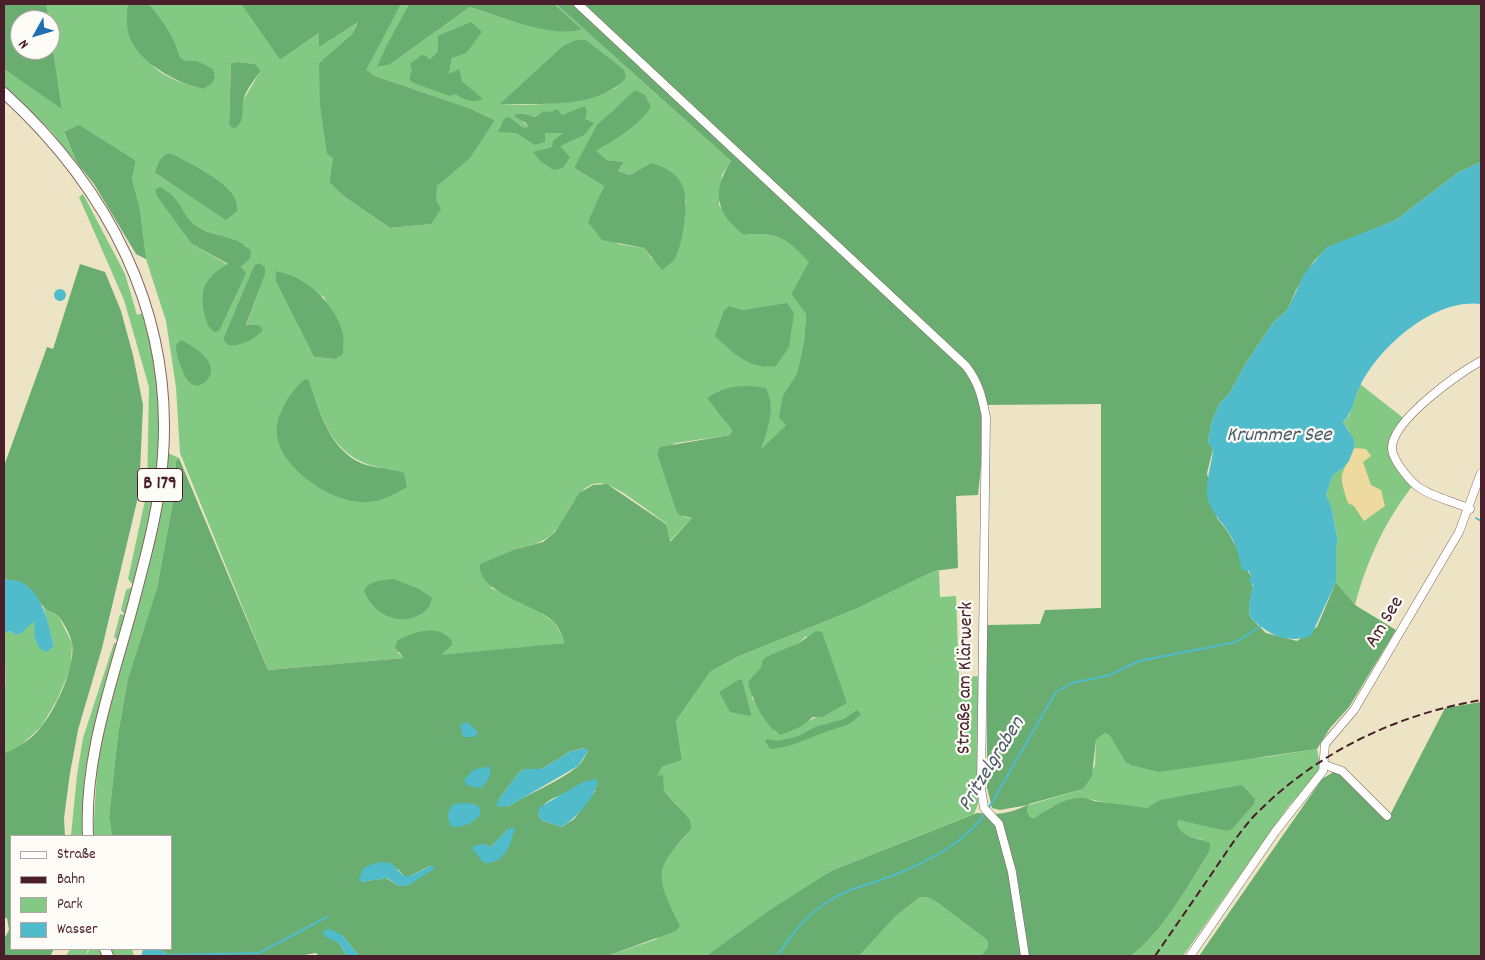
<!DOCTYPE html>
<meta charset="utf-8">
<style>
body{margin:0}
#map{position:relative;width:1485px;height:960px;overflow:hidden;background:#ece4c5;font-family:Dekko,sans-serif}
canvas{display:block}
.frame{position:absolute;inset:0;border:5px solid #4a1f2b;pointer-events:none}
.legend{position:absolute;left:10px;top:835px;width:162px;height:115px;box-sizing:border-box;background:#fdfcf7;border:1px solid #b5a4a5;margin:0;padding:6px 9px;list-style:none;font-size:15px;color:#4a1f2b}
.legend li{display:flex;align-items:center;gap:10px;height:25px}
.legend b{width:25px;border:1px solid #b5a4a5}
.north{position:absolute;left:10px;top:10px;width:50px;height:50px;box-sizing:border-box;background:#fdfcf7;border:1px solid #b5a4a5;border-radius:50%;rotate:231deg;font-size:14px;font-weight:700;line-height:20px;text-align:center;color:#4a1f2b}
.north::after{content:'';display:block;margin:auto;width:18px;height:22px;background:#1f6fb2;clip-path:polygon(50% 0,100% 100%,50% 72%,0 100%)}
</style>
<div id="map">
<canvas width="1485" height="960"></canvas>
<div class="frame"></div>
<ul class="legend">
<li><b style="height:6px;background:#fff"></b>Straße</li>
<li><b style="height:6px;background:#4a1f2b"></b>Bahn</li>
<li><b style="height:14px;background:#83c983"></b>Park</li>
<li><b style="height:14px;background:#50bccb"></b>Wasser</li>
</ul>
<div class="north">N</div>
</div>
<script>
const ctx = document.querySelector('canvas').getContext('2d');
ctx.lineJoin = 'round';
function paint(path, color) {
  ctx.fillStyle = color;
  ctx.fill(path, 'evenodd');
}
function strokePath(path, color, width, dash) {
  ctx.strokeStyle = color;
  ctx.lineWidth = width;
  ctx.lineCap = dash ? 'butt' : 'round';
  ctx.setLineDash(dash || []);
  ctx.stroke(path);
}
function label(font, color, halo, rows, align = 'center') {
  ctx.font = font + ' Dekko,sans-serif';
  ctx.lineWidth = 4.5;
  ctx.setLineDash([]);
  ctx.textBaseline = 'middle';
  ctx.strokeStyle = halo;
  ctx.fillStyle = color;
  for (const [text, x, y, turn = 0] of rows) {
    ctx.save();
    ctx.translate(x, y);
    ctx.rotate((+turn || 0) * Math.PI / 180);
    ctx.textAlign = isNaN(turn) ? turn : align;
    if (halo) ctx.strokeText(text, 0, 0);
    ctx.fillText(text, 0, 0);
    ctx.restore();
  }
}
const green = new Path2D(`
 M46 4H128C126 17 145 56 154 67 164 77 189 86 203 89L197 61H186L180 57C174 35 163 21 149 4H241L280 60 319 33V47L358 21 352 34 319 63 333 158 329 182 342 195 390 228 431 224 437 186 452 172 495 120 466 107 375 76 365 70 401 4H409L387 44 378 67 389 65 470 7C497 16 555 39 581 28L554 4H556L731 161 722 175 719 205 744 235C776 231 788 239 810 262L791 294 806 313 804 342 797 373 783 395 786 425 760 450 722 417 732 430 730 435 676 443 657 452 684 517 692 518 669 542 666 523C652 514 621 489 608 485 579 474 568 518 554 532 544 543 530 545 516 549L491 588 531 606 555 623 566 643 440 656 397 652 405 658 268 670 180 453 176 387 166 321 146 259 135 250 139 205 132 179 136 161 67 131 64 133 77 163 50 130 4 87V69L62 108ZM438 51 457 54 452 58 449 74 462 81 482 99 411 82 409 78 423 54 430 59ZM239 62 255 64 261 70 229 124 231 63ZM618 87C582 104 540 106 501 104ZM635 91 605 146 595 151 607 160 624 162 618 171 630 175 651 163 686 200 678 248 652 259 644 248 618 244 598 201 604 186 574 168 610 113ZM543 111 562 115 571 112 585 119 559 146 534 152 552 147 563 133H544L534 145 516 133 528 127 517 114 523 113 535 117ZM170 153 188 162 229 190 237 210 226 219 156 174ZM174 197 190 222 199 228 247 246 250 259 241 267 204 310C199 284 210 280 228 265L192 244ZM259 263 265 275 246 326 223 339 254 265ZM275 271 324 297 342 334 335 359 314 357 276 282ZM729 306 744 310 793 313 791 328ZM309 380C325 431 338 465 396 470L301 475Z
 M83 194 125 274 137 315 144 313 154 358 159 405 158 470 147 542 103 695 85 836H71L77 775 83 738 114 643H117L118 641 114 637 120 614 125 615 121 610 126 590 134 586 128 579 147 491 149 387 124 300 79 197Z
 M1360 384 1407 421 1392 450 1414 484C1386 519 1366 562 1355 605L1336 582V546L1338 542 1331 505 1326 495 1333 475 1342 469 1349 431 1343 422 1349 416Z
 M168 453 179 458 176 461 173 502 157 588 128 678 118 734 109 817 112 836H93L97 771 102 738 157 528Z
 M934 571H939L940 597 956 596 959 678 978 676V804L974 814 833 870 706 956H607L657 939 666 898 660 885 663 867 669 854 691 830 676 804 664 791 656 776 662 767 682 760 676 721 710 672 737 657 858 608ZM806 636 846 703C822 713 802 726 776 733L752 698 755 674 761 667 762 661 799 643ZM738 680 723 699 720 692Z
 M43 606 59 617 72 643 71 667 57 700 41 727 19 747 4 753V695C7 688 4 646 4 633L10 631 16 635 22 633 34 620 54 646Z
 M1105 733 1110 736 1128 765 1266 757 1317 749 1320 766 1319 771 1288 807 1183 956H1131C1163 931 1189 885 1210 850L1201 839C1189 837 1182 836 1177 824L1179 820 1187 821 1160 800C1156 803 1151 807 1146 808 1139 809 1094 801 1087 798L1051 807 1035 818 1030 817 1027 811 1029 805 1083 789 1095 765 1096 740Z
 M920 897 929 898 938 903 987 940 988 947 981 956H859L896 916Z
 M70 949H88L86 955 90 949H101L104 956H66Z
 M111 949H132L134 956H113Z`);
const forest = new Path2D(`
 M4 4H46L49 20H20V50H50V29L62 109 4 69Z
 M128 4H149C163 21 174 35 180 57L186 61H197L213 69 215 78 211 84 203 89C178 84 137 62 129 35 126 28 127 12 128 4Z
 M241 4H401L366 70 375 76 466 107 495 120 470 158 437 186 436 200 441 209 431 224 390 228 342 195 329 182 333 158 327 154 320 105 319 63 352 34 358 22 319 47V33L280 60Z
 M409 4H554L582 29C552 39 499 16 470 7L389 65 377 67 387 44Z
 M556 4H1481V162L1459 172 1396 220 1327 248 1314 261 1296 290 1288 309 1273 323 1246 363 1231 391 1219 405 1212 421 1208 442 1213 449 1207 473 1217 518 1228 532 1241 556 1240 559 1251 576 1253 590 1249 604 1250 617 1266 633 1297 641 1317 627 1336 582 1355 605 1396 630 1349 707 1330 728 1317 749 1159 772 1127 764 1110 736 1105 733 1096 740 1092 776 1083 789 1029 804 1027 811 1030 817 1035 818C1050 807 1076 791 1094 801L1147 808 1160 800 1242 785 1255 799 1254 804 1232 829 1227 831 1179 820 1177 824C1183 839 1197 837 1210 843V850C1189 885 1163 931 1131 956H981L988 947 987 940 938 903 929 898 920 897 896 916 859 956H706L773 908 833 870 977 813C999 815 1007 814 1028 805L1000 810 992 808 987 787V625L1040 624 1045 610 1101 608V404L981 405V466L978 495 956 496 958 568 934 571 858 608 737 657 710 672 676 721 682 760 662 767 657 776 663 775 664 791 690 820 691 830C651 871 657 878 680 926L676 931 607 956H359L343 936 332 938 339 943 347 956H319L316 953 299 956H170L159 949H171V836H112L109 817 118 734 128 678 157 588 173 502 176 461 179 458 268 670 404 658 395 647 398 640C415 632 438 623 452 641V645L441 655 565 643C563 637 559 628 555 623 537 604 476 593 480 564L516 549 543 542 555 532 579 493 593 485 607 484 666 524 670 542 692 518 679 515 676 510 657 453 660 447 730 435 732 430 707 398C726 385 744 384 766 388 776 408 768 429 761 449L786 425 779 418 783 395 797 373 804 342 806 314 791 294 809 262C788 239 776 231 744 235 716 213 711 192 731 161ZM583 748 588 751C585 756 582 763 577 767 557 783 529 793 507 807L499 799 519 773 524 769H542L569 752ZM596 790 574 819 562 827 541 820 538 814C547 792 576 793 596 790ZM508 829 484 863V844L491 847ZM432 865 399 886 386 878 361 882 398 869 404 876H410Z
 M471 22 482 32 466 53 452 58 449 74 459 69 462 81 483 99C472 103 465 101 456 94L450 96 411 82 409 78 412 70 410 64 423 54 430 59 438 51V36Z
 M576 40H586L624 70 626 78C596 110 540 103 500 104L563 46Z
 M239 62 255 64 261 70C255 80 245 90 243 102 241 113 246 116 237 127L233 128 229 124 231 63Z
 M635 90 645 95 651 107C637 127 616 139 596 151L607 160 624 162 618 171 630 175 651 163C664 167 678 173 683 187 689 203 683 246 674 260 671 263 665 267 662 270L644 248 602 240 588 222 604 186 574 168 597 125Z
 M585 106 587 112 585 119 594 123 584 135 560 146 570 157 563 168 554 170 540 161 533 152 552 147 553 141 563 133H545V142L534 145 516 133 498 132 504 119 509 117 523 128 528 127 526 123 514 116C521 110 528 115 535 117L543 111 551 112 557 109 562 115Z
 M79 125 136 161 132 179 139 205 146 259 136 254 94 184 77 163 64 132Z
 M170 153C185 160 230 183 235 199 237 202 237 207 237 211L226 220 155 173C158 164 160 156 170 153Z
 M160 187C164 190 170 193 173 196 183 206 185 220 198 227 214 237 239 236 251 251L250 259 241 267 246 273 219 331 214 332C207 326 206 320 204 312 199 287 207 276 228 264L192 244 157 196 155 190Z
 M259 263 265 267V275L246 325H259L263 330C255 339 240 347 228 345L223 339 254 265Z
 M80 264 105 272 121 311 133 355 143 405 139 493 102 648 78 730 70 773 64 818 65 836H11V949H54L50 956H4V939L9 930 7 918H4V753C18 748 31 740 41 727 56 709 76 666 72 643 71 636 63 621 58 616 53 612 46 610 42 605 27 586 29 583 4 579V466L47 347 53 349Z
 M275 271C306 276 335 303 343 334 344 340 343 348 343 354L335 359 314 357 276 282Z
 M787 303 794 313 789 347 776 366C750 370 733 353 715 336L724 311 729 306 744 310Z
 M181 340C191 345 206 354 210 365 215 378 199 393 188 381 185 378 183 371 181 367 178 359 176 353 176 345Z
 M305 379 309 380C318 408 328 444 355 460 370 469 388 467 404 473L407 487C395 494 382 501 368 502 335 505 282 470 277 436 274 417 291 390 305 379Z
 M394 579 419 589 432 598C431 606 427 610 421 614 399 627 372 614 364 590 370 580 383 580 394 579Z
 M816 631 822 632 847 703 822 717H813L802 726 781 735C766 729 751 697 748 682L761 667 762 661 766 657 799 643Z
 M738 680H742L751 714 750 716 730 712 719 692Z
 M1481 702V956H1199L1322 779 1332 773 1333 770 1346 777 1385 818 1391 813 1445 708Z
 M857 710 861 714C850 727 837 727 823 733 805 740 790 747 770 749L765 741 767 739 777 741 799 736 815 727 844 719Z`);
const sand = new Path2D(`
 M1354 448 1366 449 1371 456 1363 462 1371 485 1381 490 1385 506 1364 521 1354 506 1348 503C1337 470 1342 477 1354 448Z`);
const water = new Path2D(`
 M1481 162V304C1435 298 1381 345 1361 384 1354 396 1354 412 1343 422L1354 440V448L1349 461 1342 469 1333 475 1326 495 1331 505 1338 542 1336 546V582L1311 636C1286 644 1268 635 1250 617L1249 604 1253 584 1249 581 1251 576 1249 571 1242 570C1239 556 1237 546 1229 533 1222 522 1212 513 1208 500 1204 482 1212 466 1213 449L1208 442 1212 421 1219 405 1231 391 1246 363 1273 323 1288 309 1304 274 1327 247 1396 220 1459 172Z
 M54 295a6 6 0 1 1 12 0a6 6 0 1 1-12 0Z
 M4 579C9 580 19 580 23 583 44 596 48 624 54 646L47 652 40 649 35 639 34 621 22 633 16 635 10 631 4 633Z
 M467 722 478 732 475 737H463L460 725Z
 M584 748 588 751 578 766 507 807 496 806 499 799 519 773 524 769H542L569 752Z
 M485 767H490C491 777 488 781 481 788L466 785 464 780 473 770Z
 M596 779 598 782C593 800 577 817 562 827L541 820 538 814 540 807 583 782Z
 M464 803 475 804 480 808V815C472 824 464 827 452 827 446 819 447 812 453 804Z
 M515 827C511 845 505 864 484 863L473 850V846L484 844 491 847 508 829Z
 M380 862 391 863 404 876H410L433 865 434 869 407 886H399L387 878 361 882 359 879 364 867Z
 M330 929 343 936 359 956H347L339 943 324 936 323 931Z
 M159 949 170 956H141L143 950Z`);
const stream = new Path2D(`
 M1476 518 1481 521
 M1112 674 1139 661 1236 642 1262 625
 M988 809 1056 692 1072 683 1110 675
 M167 955 259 953 327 917
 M135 956H140
 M777 956C792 934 808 913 832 899 846 890 862 886 878 881 915 868 963 847 985 813`);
const minor = new Path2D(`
 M578 4 966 366C979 383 982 397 986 417L981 788 984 808 999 824 1012 872 1025 956
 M1470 509C1453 501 1431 497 1417 486 1408 479 1392 459 1392 448 1392 420 1459 373 1481 361
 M1325 765 1342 771 1387 816
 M1190 956 1275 832 1323 771 1325 744 1354 710 1459 532 1481 473`);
const major = new Path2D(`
 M4 93C108 188 173 311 163 455 160 506 146 555 133 605 113 680 84 756 88 836
 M105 949 108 956`);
const rail = new Path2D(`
 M1155 956C1175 927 1195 898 1215 869 1227 851 1239 833 1253 817 1315 753 1395 715 1481 700`);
const shields = [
 [160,485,45]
];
const shieldNames = [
 ["B 179",160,485]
];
const streetNames = [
 ["Am See",1386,623,-59],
 ["Straße am Klärwerk",967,678,-89]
];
const waterNames = [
 ["Krummer See",1279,437],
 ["Pritzelgraben",993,765,-58]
];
paint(green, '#83c983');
paint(forest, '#6aad71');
paint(sand, '#eeda9e');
paint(water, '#50bccb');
strokePath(stream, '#50bccb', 2);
strokePath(minor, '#836461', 9);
strokePath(major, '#836461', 12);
strokePath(minor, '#fff', 8);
strokePath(major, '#fff', 10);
strokePath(rail, '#4a1f2b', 2, [8, 4]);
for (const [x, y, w] of shields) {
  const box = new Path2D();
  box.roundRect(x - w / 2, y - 16.5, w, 33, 4);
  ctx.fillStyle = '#fdfcf7';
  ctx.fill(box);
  strokePath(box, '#4a1f2b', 1);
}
label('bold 19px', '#4a1f2b', null, shieldNames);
label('20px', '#4a1f2b', '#fdfcf7', streetNames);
label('italic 21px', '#4c5e6b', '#fdfcf7', waterNames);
</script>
